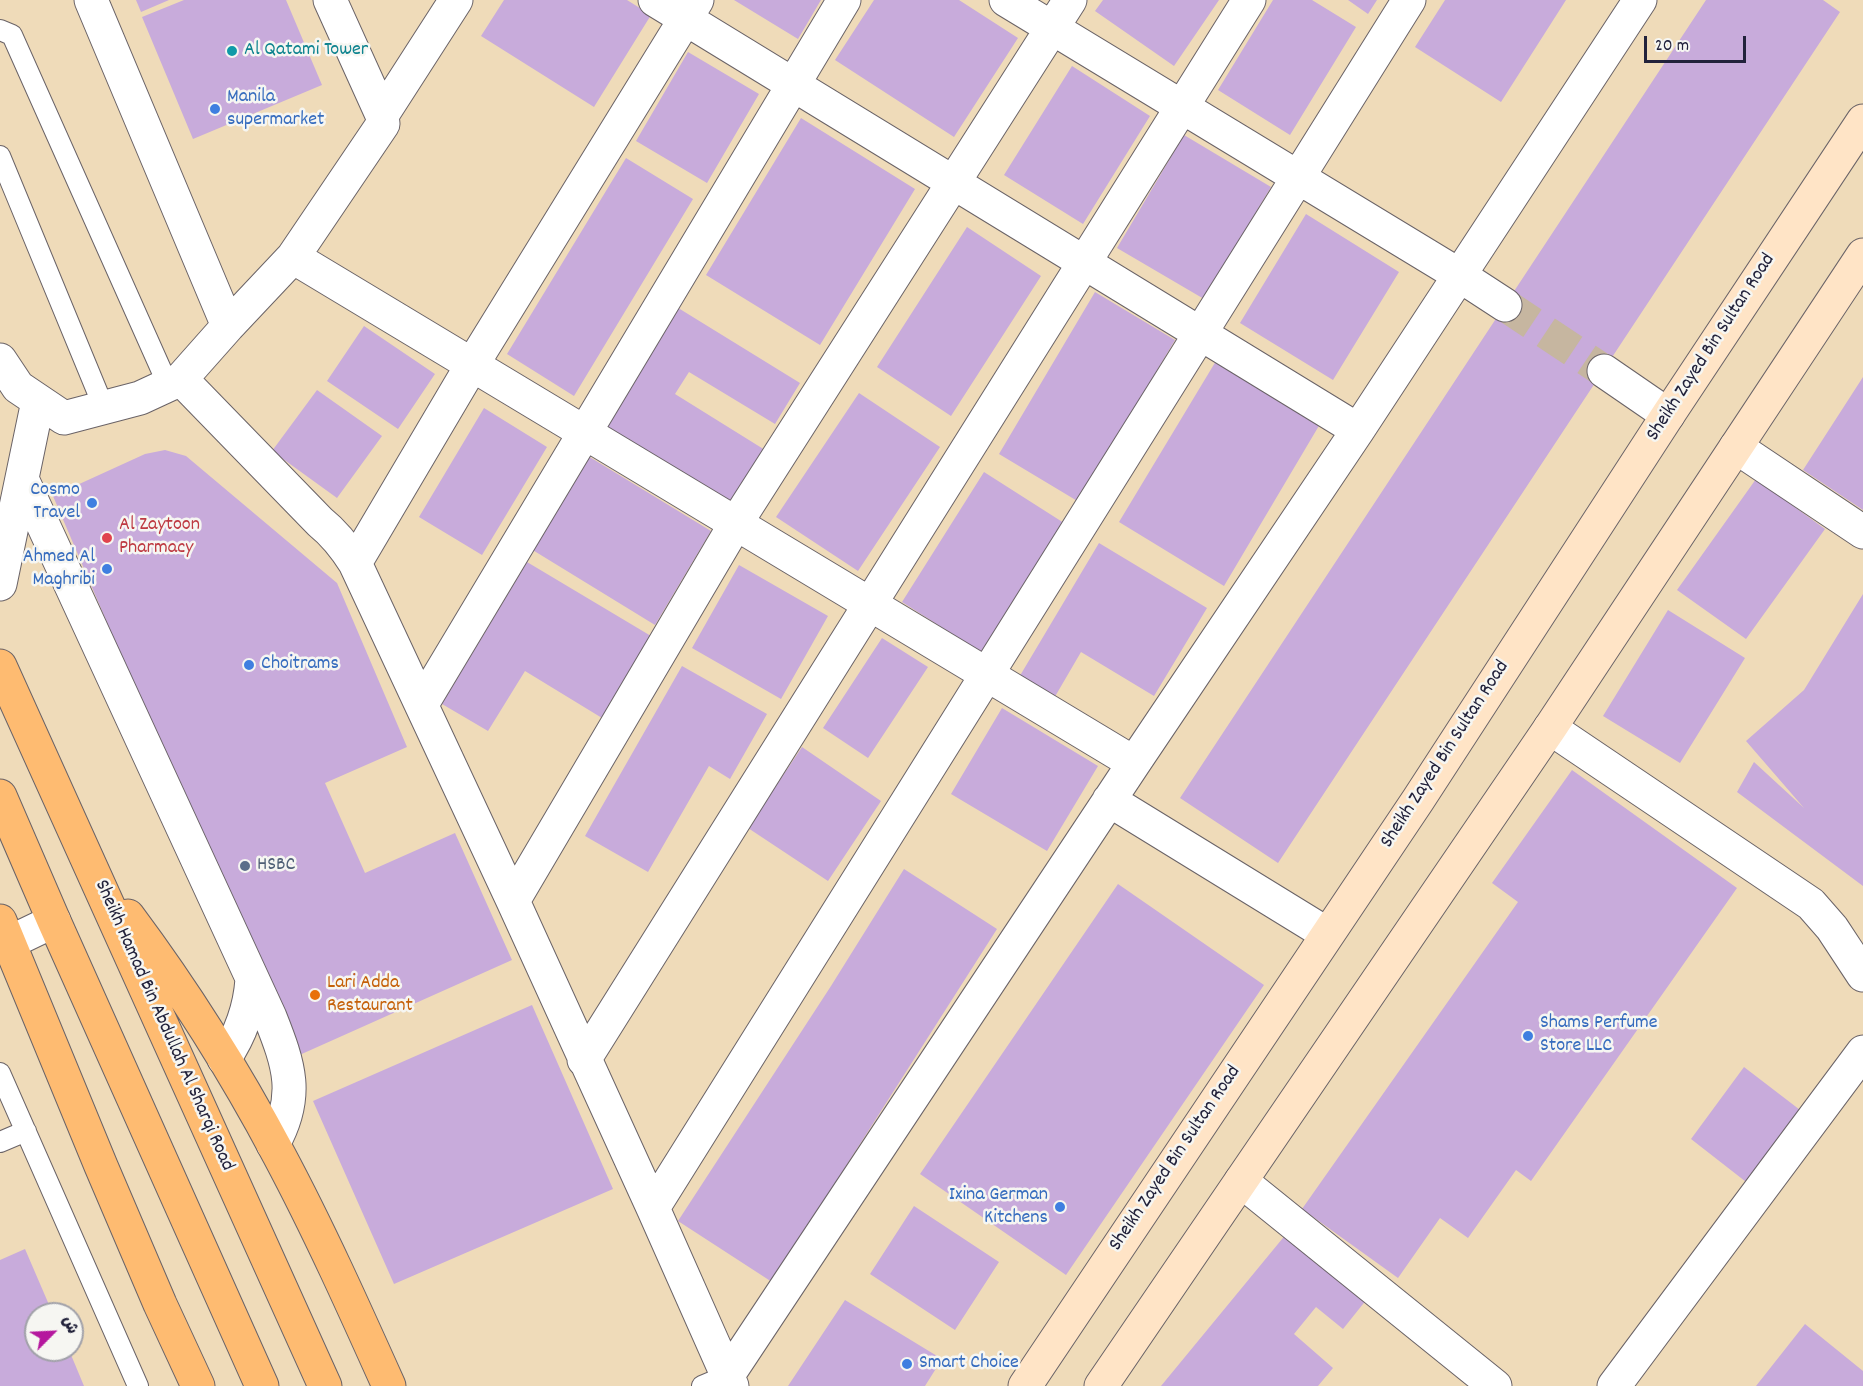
<!DOCTYPE html>
<meta charset="utf-8">
<style>
body{margin:0}
#map{position:relative;width:1863px;height:1386px;overflow:hidden;background:#efdbb9;font-family:Dekko,"Playpen Sans Arabic",sans-serif}
canvas{display:block}
.north{position:absolute;left:24px;top:1302px;width:60px;height:60px;box-sizing:border-box;background:#f6f6f2;border:2px solid #a1a1a9;border-radius:50%;rotate:66deg;font-size:16px;font-weight:700;line-height:24px;text-align:center;color:#22223b}
.north::after{content:'';display:block;margin:auto;width:21px;height:27px;background:#b5179e;clip-path:polygon(50% 0,100% 100%,50% 72%,0 100%)}
.scale{position:absolute;left:1644px;top:36px;width:102px;height:27px;box-sizing:border-box;border:3px solid #22223b;border-top:0;padding-left:8px;font-size:18px;line-height:21px;white-space:nowrap;color:#22223b;-webkit-text-stroke:4px #f6f6f2;paint-order:stroke}
</style>
<div id="map">
<canvas width="1863" height="1386"></canvas>
<div class="north">ش</div>
<div class="scale">20 m</div>
</div>
<script>
const ctx = document.querySelector('canvas').getContext('2d');
ctx.lineJoin = 'round';
function paint(path, color) {
  ctx.fillStyle = color;
  ctx.fill(path, 'evenodd');
}
function strokePath(path, color, width, dash) {
  ctx.strokeStyle = color;
  ctx.lineWidth = width;
  ctx.lineCap = dash ? 'butt' : 'round';
  ctx.setLineDash(dash || []);
  ctx.stroke(path);
}
function label(font, color, halo, rows, align = 'center') {
  ctx.font = font + ' Dekko,sans-serif';
  ctx.lineWidth = 5;
  ctx.setLineDash([]);
  ctx.textBaseline = 'middle';
  ctx.strokeStyle = halo;
  ctx.fillStyle = color;
  for (const [text, x, y, turn = 0] of rows) {
    ctx.save();
    ctx.translate(x, y);
    ctx.rotate((+turn || 0) * Math.PI / 180);
    ctx.textAlign = isNaN(turn) ? turn : align;
    if (halo) ctx.strokeText(text, 0, 0);
    ctx.fillText(text, 0, 0);
    ctx.restore();
  }
}
const building = new Path2D(`
 M136 0H169L141 12Z
 M184 0H286L322 85 193 139 142 17Z
 M504 0H627L651 15 594 107 481 36Z
 M734 0H821L798 39Z
 M874 0H959L1018 38 954 137 835 60Z
 M1103 0H1219L1174 66 1095 11Z
 M1273 0H1312L1356 27 1290 135 1218 90Z
 M1348 0H1377L1368 14Z
 M1445 0H1566L1501 102 1415 47Z
 M1706 0H1823L1840 12 1278 863 1180 798Z
 M688 52 759 94 707 183 636 141Z
 M1072 66 1150 116 1083 224 1004 175Z
 M801 118 915 189 820 345 706 275Z
 M1184 135 1271 187 1204 299 1117 248Z
 M626 158 693 199 574 396 507 354Z
 M1306 214 1399 272 1333 380 1240 323Z
 M967 227 1041 276 951 416 877 367Z
 M1095 292 1175 340 1079 502 999 454Z
 M675 306 800 383 775 424 689 372 675 394 765 450 731 506 602 427Z
 M364 326 435 374 398 429 327 381Z
 M1216 361 1320 424 1224 586 1119 522Z
 M1863 377V510L1803 470Z
 M317 390 382 436 337 498 272 451Z
 M859 393 940 447 858 571 776 517Z
 M484 408 547 447 482 555 419 517Z
 M165 450 186 456 337 583 407 747 325 783 365 873 455 833 512 960 295 1057 199 838 53 496 145 454Z
 M588 456 711 531 655 625 531 549Z
 M984 472 1064 523 982 653 902 602Z
 M1756 479 1825 529 1746 639 1677 590Z
 M1099 543 1207 608 1154 696 1081 652 1053 700 1018 679Z
 M527 562 651 636 602 718 525 671 488 731 442 704Z
 M739 565 828 616 781 699 692 648Z
 M1863 594V886L1737 792 1754 762 1804 808 1746 741 1804 690Z
 M1668 610 1745 658 1680 763 1603 716Z
 M882 638 928 667 868 758 823 728Z
 M682 666 767 714 730 779 709 766 648 872 585 836Z
 M1002 708 1098 766 1047 851 951 794Z
 M802 747 881 801 828 881 748 828Z
 M1572 770 1737 888 1531 1181 1516 1170 1468 1238 1440 1218 1398 1278 1302 1209 1518 902 1492 883Z
 M904 869 997 929 772 1282 678 1221 831 986Z
 M1118 884 1264 985 1066 1275 920 1174Z
 M532 1005 613 1189 394 1284 313 1101Z
 M1744 1067 1804 1113 1750 1185 1691 1139Z
 M914 1206 999 1262 955 1330 870 1274Z
 M1287 1233 1367 1299 1343 1329 1316 1307 1294 1334 1333 1368 1318 1386H1161Z
 M25 1249 53 1314H36V1350H69L84 1386H0V1260Z
 M845 1300 942 1359 925 1386H788Z
 M1805 1324 1863 1371V1386H1756Z`);
const minorTunnel = new Path2D(`
 M1505 305 1604 371`);
const service = new Path2D(`
 M0 30 12 35 168 385
 M0 156 104 408
 M0 1073 138 1386
 M0 1142 26 1131
 M702 1386 728 1375`);
const minor = new Path2D(`
 M91 0 228 326
 M330 0 382 115
 M655 0 1358 430
 M1006 0 1459 275 1505 305
 M293 257 1134 763
 M0 360 18 387 64 418 140 398 181 379 228 326 293 257 383 124 382 115 456 0
 M1604 371 1668 415
 M181 379 320 522C335 534 345 547 355 563L513 901 653 1208 732 1386
 M1736 447 1863 532
 M22 479 270 1017C289 1065 300 1096 273 1144
 M355 563 472 365 697 0
 M0 584 38 401
 M422 704 844 0
 M1550 728 1811 904 1832 928 1863 975
 M1109 800 1327 934
 M513 901 736 523 1070 0
 M224 1059C241 1034 250 1009 252 979
 M584 1060 1249 0
 M1241 1181 1495 1386
 M653 1208 1409 0
 M728 1375 1134 763 1358 430 1640 0
 M1614 1386 1863 1052`);
const tertiary = new Path2D(`
 M0 947 54 921`);
const secondary = new Path2D(`
 M1025 1386 1418 800 1668 415 1863 121
 M1101 1386 1550 728 1863 255`);
const trunk = new Path2D(`
 M0 666 325 1386
 M0 796 54 921 262 1386
 M128 916C184 991 235 1072 279 1155 319 1230 354 1308 389 1386
 M0 921 101 1166 160 1304 198 1386`);
const markers = [
 [232,51,6,"#0f9aa8"],
 [215,109,6,"#3f7fe0"],
 [92,503,6,"#3f7fe0"],
 [107,538,6,"#e0444e"],
 [107,569,6,"#3f7fe0"],
 [249,665,6,"#3f7fe0"],
 [245,866,6,"#5c6f8a"],
 [315,995,6,"#e8710a"],
 [1528,1036,6,"#3f7fe0"],
 [1060,1207,6,"#3f7fe0"],
 [907,1364,6,"#3f7fe0"]
];
const cultureNames = [
 ["Al Qatami Tower",244,51]
];
const shopNames = [
 ["Manila",227,98],
 ["supermarket",227,121],
 ["Cosmo",80,491,"right"],
 ["Travel",80,514,"right"],
 ["Ahmed Al",95,558,"right"],
 ["Maghribi",95,581,"right"],
 ["Choitrams",261,665],
 ["Shams Perfume",1540,1024],
 ["Store LLC",1540,1047],
 ["Ixina German",1048,1196,"right"],
 ["Kitchens",1048,1219,"right"],
 ["Smart Choice",919,1364]
];
const streetNames = [
 ["Sheikh Zayed Bin Sultan Road",1712,348,-57],
 ["Sheikh Zayed Bin Sultan Road",1446,755,-57],
 ["Sheikh Hamad Bin Abdullah Al Sharqi Road",163,1026,66],
 ["Sheikh Zayed Bin Sultan Road",1176,1159,-56]
];
const healthNames = [
 ["Al Zaytoon",119,526],
 ["Pharmacy",119,549]
];
const serviceNames = [
 ["HSBC",257,866]
];
const foodNames = [
 ["Lari Adda",327,984],
 ["Restaurant",327,1007]
];
paint(building, '#c8abdb');
strokePath(minorTunnel, '#c6b6a0', 33, [33, 16]);
strokePath(service, '#6a6367', 22);
strokePath(minor, '#6a6367', 35);
strokePath(tertiary, '#6a6367', 35);
strokePath(secondary, '#6a6367', 35);
strokePath(trunk, '#6a6367', 35);
strokePath(service, '#fff', 20);
strokePath(minor, '#fff', 33);
strokePath(tertiary, '#fff', 33);
strokePath(secondary, '#ffe4c6', 33);
strokePath(trunk, '#febb71', 33);
for (const [x, y, r, color] of markers) {
  const dot = new Path2D();
  dot.arc(x, y, r, 0, 2 * Math.PI);
  ctx.fillStyle = color;
  ctx.fill(dot);
  strokePath(dot, '#f6f6f2', 2);
}
label('20px', '#0d838f', '#f6f6f2', cultureNames, 'left');
label('20px', '#366cbe', '#f6f6f2', shopNames, 'left');
label('20px', '#22223b', '#f6f6f2', streetNames);
label('20px', '#be3a42', '#f6f6f2', healthNames, 'left');
label('20px', '#4e5e75', '#f6f6f2', serviceNames, 'left');
label('20px', '#c56008', '#f6f6f2', foodNames, 'left');
</script>
